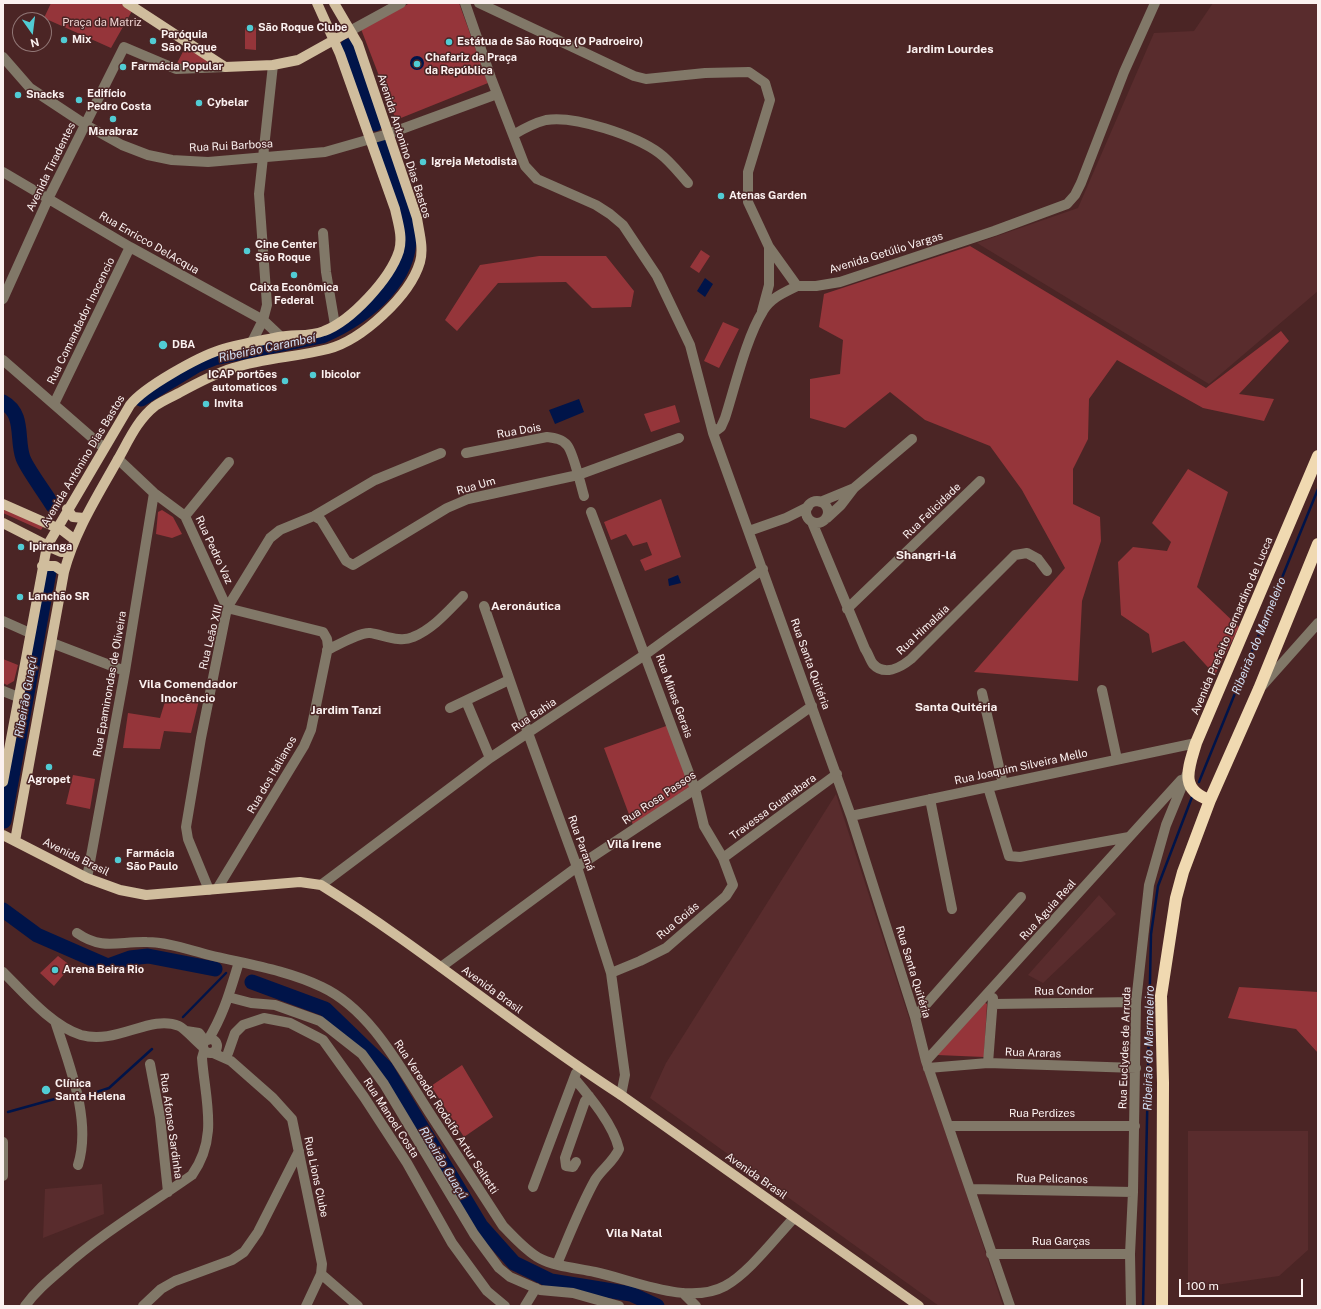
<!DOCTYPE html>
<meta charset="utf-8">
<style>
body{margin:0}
#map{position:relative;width:1321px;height:1309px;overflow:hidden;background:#4b2525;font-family:"Public Sans",sans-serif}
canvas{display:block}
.frame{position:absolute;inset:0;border:4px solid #fbf1f0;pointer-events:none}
.north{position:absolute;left:12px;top:12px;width:40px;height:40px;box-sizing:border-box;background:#4b2525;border:1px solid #917776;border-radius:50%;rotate:166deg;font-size:11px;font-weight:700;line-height:16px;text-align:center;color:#fbf1f0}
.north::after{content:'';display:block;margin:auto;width:14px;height:18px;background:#51ccd4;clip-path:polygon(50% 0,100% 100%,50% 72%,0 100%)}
.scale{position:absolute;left:1179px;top:1279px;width:124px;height:18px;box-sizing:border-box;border:2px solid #fbf1f0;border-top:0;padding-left:5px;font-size:12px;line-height:14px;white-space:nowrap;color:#fbf1f0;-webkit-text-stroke:3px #4b2525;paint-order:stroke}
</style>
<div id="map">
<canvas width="1321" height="1309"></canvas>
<div class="frame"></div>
<div class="north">N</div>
<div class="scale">100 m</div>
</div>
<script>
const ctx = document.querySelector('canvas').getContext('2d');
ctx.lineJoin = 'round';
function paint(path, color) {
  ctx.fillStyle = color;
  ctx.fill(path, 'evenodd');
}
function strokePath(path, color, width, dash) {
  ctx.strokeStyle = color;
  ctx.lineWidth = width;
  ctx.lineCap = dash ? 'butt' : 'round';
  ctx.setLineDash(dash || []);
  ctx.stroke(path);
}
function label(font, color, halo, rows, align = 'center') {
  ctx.font = font + ' "Public Sans",sans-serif';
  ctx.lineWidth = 3;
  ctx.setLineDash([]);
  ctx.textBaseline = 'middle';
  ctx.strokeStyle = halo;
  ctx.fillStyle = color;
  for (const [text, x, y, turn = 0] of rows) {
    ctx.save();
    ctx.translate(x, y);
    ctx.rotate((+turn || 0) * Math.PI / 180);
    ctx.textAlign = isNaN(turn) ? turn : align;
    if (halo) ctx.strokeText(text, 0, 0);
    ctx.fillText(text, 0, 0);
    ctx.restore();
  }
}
const built = new Path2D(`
 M1213 3H1318V291L1209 384 977 243 1078 208 1154 33 1194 31Z
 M836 794 1003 1306H939L650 1098 666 1063Z
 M1099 895 1116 914 1043 983 1028 975Z
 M1188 1131H1308V1250L1279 1276 1188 1289Z
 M102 1184 104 1214 43 1238 45 1189Z`);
const green = new Path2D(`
 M51 3H120L132 11 111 48 44 18Z
 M410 3H459L488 83 396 120 361 29Z
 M251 24 256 28V50L245 49V28Z
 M187 44 219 65 175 67Z
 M970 246 1206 388 1281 331 1289 341 1239 394 1274 399 1264 421 1203 408 1117 360 1089 399 1088 439 1073 469V504L1100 517 1101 541 1082 601 1078 681 974 672 1065 568 1022 490 990 446 925 420 890 392 845 428 810 418V379L840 374 843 340 819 327 824 294Z
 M701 250 710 256 699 273 690 267Z
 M539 256H606L634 291 631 307 592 308 566 282 498 283 457 331 445 320 480 265Z
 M723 322 739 329 719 368 704 361Z
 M675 405 680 422 651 432 644 414Z
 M1188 469 1228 492 1197 587 1239 627 1215 675 1184 641 1152 653 1149 634 1121 615 1118 562 1133 547 1167 551 1171 542 1152 523Z
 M661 499 681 557 645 571 640 560 652 555 647 542 633 546 626 534 611 540 604 522Z
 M3 506 43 527 41 530 3 513Z
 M162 510 173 517 182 534 172 538 156 534 158 512Z
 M3 659 18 665 14 681 7 685 3 683Z
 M167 695 199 700 191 733 164 731 160 749 123 748 128 713 160 718Z
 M669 725 691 786 633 825 604 748Z
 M73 775 95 779 90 809 66 804Z
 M58 956 71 966 54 986 40 973Z
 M1239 987 1318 992V1053L1296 1029 1228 1018Z
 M983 1001 987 1004 984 1057 937 1055Z
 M462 1065 493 1117 464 1137 431 1086Z`);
const water = new Path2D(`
 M410 63a7 7 0 1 1 14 0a7 7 0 1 1-14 0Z
 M705 278 713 284 705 297 697 291Z
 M579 399 584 412 555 424 549 410Z
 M678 575 681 583 669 586 668 579Z`);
const stream = new Path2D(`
 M1199 782 1318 489
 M183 1017 226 973
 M88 1095 109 1088 152 1049
 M8 1112 69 1095
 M1143 1306 1151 934 1158 886 1192 797`);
const river = new Path2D(`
 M348 46 375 124
 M141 399 197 365 214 358 322 336C366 317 417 278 408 224 404 197 392 171 383 146
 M3 402C25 414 16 439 23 458 27 469 46 494 53 506
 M4 821 49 572
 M3 910 37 935 108 966 130 958 148 956 215 969
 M252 982 325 1009 386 1068 481 1226 514 1263 551 1281 631 1294 657 1306`);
const minor = new Path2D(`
 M465 3 491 78 525 166 537 179 596 205 610 214 623 225 657 276 690 345 713 433 851 816 915 1017 926 1061 1010 1306
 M479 3 634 76 646 79 705 73 749 72 765 83 770 100 748 172V202L769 247 797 286H816L840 282 994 231 1067 204 1075 195 1081 183 1124 72 1155 3
 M350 31 401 3
 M3 57 30 88 86 125 122 145 148 155 172 160 208 162 325 152 388 134 497 94
 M513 135C523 129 534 123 546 120 575 115 636 136 659 153 670 161 679 173 688 183
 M3 172 130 247 263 320 281 337
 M323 233 326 272 335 325
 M3 299 48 199 124 47 176 69 225 67
 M762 311 769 285V247
 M252 342 263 320 267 305 259 194 273 65
 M3 360 104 448
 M54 404 130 247
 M713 433 721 427 725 418C735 387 746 338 763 311 770 298 785 292 797 286
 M466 453 547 437C555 438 562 439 567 445 573 451 581 486 584 496
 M118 459 154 493 185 516 227 608
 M806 512a11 11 0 1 1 22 0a11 11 0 1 1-22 0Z
 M820 502 854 488
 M591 512 695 789 704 826 723 858 733 885 726 896 666 948 640 961 611 973
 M185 516 229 462
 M314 516 321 520 346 561 353 565 447 508 468 499 578 475 679 438
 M827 518 841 505 854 488 912 439
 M812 522 865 649C868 653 870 660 873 664 884 676 900 668 911 659L1015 555 1027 553 1038 559 1047 571
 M749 531 786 518 808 507
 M484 606 528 733 577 867 611 973 625 1075 621 1095
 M847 609 980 481
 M3 621 30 633
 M52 643 125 671
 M327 650C338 645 360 632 370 633 384 635 400 643 413 637 433 629 448 611 463 596
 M1262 686 1318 623
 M1102 690 1117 759
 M3 691 18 697
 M982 693 1003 784
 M466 701 490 758
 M450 708 509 680
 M988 787 1009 856 1020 857 1129 837
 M930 799 952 909
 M851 816 1196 743
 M723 858 837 774
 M87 878 125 671 154 493
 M321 885 490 758 646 654 763 569
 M217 889 304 746 311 730 328 647 327 639 323 632 227 608
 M209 890 188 839 186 827 201 738 227 608 270 538 280 530 314 516 375 480 441 453
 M77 933C103 951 119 941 147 942 168 942 189 950 209 955 246 964 287 970 322 987 371 1010 401 1069 429 1112 454 1150 478 1188 503 1226 514 1237 525 1250 539 1258 556 1267 577 1268 595 1272 633 1280 688 1306 725 1286 749 1273 775 1238 794 1218
 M441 967 577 867 695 789 812 706
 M3 972C24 993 52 1026 81 1035 117 1045 150 1014 179 1026 184 1028 197 1042 202 1046
 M228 997 251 1003 275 1005 320 1021 362 1054 384 1084 474 1234 499 1268 510 1277 540 1290 573 1293 619 1306
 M993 1004 1136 1002
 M915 1017 1021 897
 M55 1021C69 1065 92 1120 78 1165
 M186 1031 199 1033 205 1041
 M203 1046a7 7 0 1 1 14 0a7 7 0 1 1-14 0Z
 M208 1040C224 1014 230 991 239 962
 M213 1053 231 1061 273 1098 292 1119 322 1264 321 1274 306 1306
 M228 1053 235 1033 243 1025 264 1018 290 1023 323 1040 364 1097 407 1163 452 1243 487 1291 505 1306
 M926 1061 1181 780
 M988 1063 993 998
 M150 1064 160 1117 168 1192
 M928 1068 988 1063 1136 1068
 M949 1126H1135
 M3 1142V1176
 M576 1162 573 1167 566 1166 565 1158 585 1101 589 1096
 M533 1187 576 1073
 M971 1189 1133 1192
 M991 1254H1130
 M557 1264C569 1236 580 1207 595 1180 602 1169 614 1161 619 1149 613 1124 590 1097 574 1078
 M321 1274 358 1306
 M683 1293 696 1306
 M25 1306C36 1291 48 1281 62 1269 102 1233 148 1206 192 1175 219 1137 205 1100 202 1058L204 1051
 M143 1306 161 1289 175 1281 232 1260 244 1252 258 1232 299 1151
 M525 1306 536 1288
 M1131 1306 1130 1254 1133 1192 1136 1002 1149 885 1166 825 1187 774`);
const major = new Path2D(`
 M127 3 225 67 273 65 298 60 350 31
 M3 504 62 530 75 540
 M67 509 73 517 84 518
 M3 523 54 549 61 552H70
 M42 566H55L64 572
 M3 782 47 546 130 405C144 387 198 357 220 350 239 344 259 341 279 337 294 334 310 337 324 331 351 321 390 279 399 251 403 237 398 223 395 209L340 54 317 3
 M3 835 87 878 120 890 146 895 300 882 321 885C424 949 518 1029 621 1095L919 1306
 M15 841 64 572C75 531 97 497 117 461 128 442 137 420 155 406 162 401 171 397 179 393 197 383 214 374 233 368 264 358 297 357 328 349 362 340 410 296 420 262 424 248 419 232 417 218L358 44 334 3`);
const highway = new Path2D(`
 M1210 800C1178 790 1189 767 1196 743L1318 456
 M1162 1306 1163 1083 1161 996 1176 898 1183 872 1210 800 1259 689 1318 544`);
const markers = [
 [250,28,4,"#51ccd4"],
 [64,40,4,"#51ccd4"],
 [153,41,4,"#51ccd4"],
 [449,42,4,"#51ccd4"],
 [417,64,4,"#51ccd4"],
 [123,67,4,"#51ccd4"],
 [18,95,4,"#51ccd4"],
 [79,100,4,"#51ccd4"],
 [199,103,4,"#51ccd4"],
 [113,119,4,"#51ccd4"],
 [423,162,4,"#51ccd4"],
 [721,196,4,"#51ccd4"],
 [247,251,4,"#51ccd4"],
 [294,275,4,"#51ccd4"],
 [163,345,5,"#51ccd4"],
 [313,375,4,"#51ccd4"],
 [285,381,4,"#51ccd4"],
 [206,404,4,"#51ccd4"],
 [21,547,4,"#51ccd4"],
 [20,597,4,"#51ccd4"],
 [49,767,4,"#51ccd4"],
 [118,860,4,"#51ccd4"],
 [55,970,4,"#51ccd4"],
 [46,1090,5,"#51ccd4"]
];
const parkNames = [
 ["Praça da Matriz",102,23]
];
const poiNames = [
 ["São Roque Clube",258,28],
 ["Paróquia",161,35],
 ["São Roque",161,48],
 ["Mix",72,40],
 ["Estátua de São Roque (O Padroeiro)",457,42],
 ["Chafariz da Praça",425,58],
 ["da República",425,71],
 ["Farmácia Popular",131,67],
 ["Edifício",87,94],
 ["Pedro Costa",87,107],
 ["Snacks",26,95],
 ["Cybelar",207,103],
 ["Marabraz",113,132,"center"],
 ["Igreja Metodista",431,162],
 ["Atenas Garden",729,196],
 ["Cine Center",255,245],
 ["São Roque",255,258],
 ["Caixa Econômica",294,288,"center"],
 ["Federal",294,301,"center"],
 ["DBA",172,345],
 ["ICAP portões",277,375,"right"],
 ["automaticos",277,388,"right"],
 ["Ibicolor",321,375],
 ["Invita",214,404],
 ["Ipiranga",29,547],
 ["Lanchão SR",28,597],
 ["Agropet",49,780,"center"],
 ["Farmácia",126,854],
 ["São Paulo",126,867],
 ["Arena Beira Rio",63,970],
 ["Clínica",55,1084],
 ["Santa Helena",55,1097]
];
const streetNames = [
 ["Rua Rui Barbosa",231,146,-3],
 ["Avenida Antonino Dias Bastos",404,146,72],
 ["Avenida Tiradentes",51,167,-64],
 ["Rua Enricco DelAcqua",149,243,30],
 ["Avenida Getúlio Vargas",886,253,-17],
 ["Rua Comandador Inocencio",81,321,-64],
 ["Rua Dois",519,431,-10],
 ["Avenida Antonino Dias Bastos",83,461,-59],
 ["Rua Um",476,486,-16],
 ["Rua Felicidade",932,511,-44],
 ["Rua Pedro Vaz",214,550,65],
 ["Avenida Prefeito Bernardino de Lucca",1232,626,-67],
 ["Rua Himalaia",923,630,-43],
 ["Rua Leão XIII",211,637,-76],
 ["Rua Santa Quitéria",810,664,70],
 ["Rua Epaminondas de Oliveira",110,684,-80],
 ["Rua Minas Gerais",674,696,70],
 ["Rua Bahia",534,715,-34],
 ["Rua Joaquim Silveira Mello",1021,767,-12],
 ["Rua dos Italianos",272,775,-60],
 ["Rua Rosa Passos",659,798,-34],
 ["Travessa Guanabara",773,807,-36],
 ["Rua Paraná",581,843,70],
 ["Avenida Brasil",76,857,26],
 ["Rua Águia Real",1048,910,-48],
 ["Rua Goiás",678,921,-40],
 ["Rua Santa Quitéria",913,972,73],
 ["Avenida Brasil",492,990,36],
 ["Rua Condor",1064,991,-1],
 ["Rua Euclydes de Arruda",1125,1048,-88],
 ["Rua Araras",1033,1053,2],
 ["Rua Perdizes",1042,1114],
 ["Rua Vereador Rodolfo Artur Saltetti",446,1117,57],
 ["Rua Manoel Costa",391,1118,57],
 ["Rua Afonso Sardinha",171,1126,82],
 ["Avenida Brasil",756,1176,35],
 ["Rua Lions Clube",316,1177,78],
 ["Rua Pelicanos",1052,1179,1],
 ["Rua Garças",1061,1242]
];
const neighbourhoodNames = [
 ["Jardim Lourdes",950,49],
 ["Shangri-lá",926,555],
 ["Aeronáutica",526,606],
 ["Vila Comendador",188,684],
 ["Inocêncio",188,698],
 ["Santa Quitéria",956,707],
 ["Jardim Tanzi",346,710],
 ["Vila Irene",634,844],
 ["Vila Natal",634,1233]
];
const waterNames = [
 ["Ribeirão Carambeí",267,348,-12],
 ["Ribeirão do Marmeleiro",1259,636,-68],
 ["Ribeirão Guaçú",26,697,-80],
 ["Ribeirão do Marmeleiro",1149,1048,-89],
 ["Ribeirão Guaçú",443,1163,59]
];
paint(built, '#592c2d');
paint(green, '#95353a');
paint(water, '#001449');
strokePath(stream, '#001449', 2.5);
strokePath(river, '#001449', 15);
strokePath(minor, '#817868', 10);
strokePath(major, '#d0bd9d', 10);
strokePath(highway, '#f0d9b1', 12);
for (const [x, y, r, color] of markers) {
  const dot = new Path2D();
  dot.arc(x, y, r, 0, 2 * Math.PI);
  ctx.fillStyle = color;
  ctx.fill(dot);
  strokePath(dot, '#4b2525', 1.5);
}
label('11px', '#eed2d0', '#4b2525', parkNames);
label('bold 11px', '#fbf1f0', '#4b2525', poiNames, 'left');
label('11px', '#fbf1f0', '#4b2525', streetNames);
label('bold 12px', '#fbf1f0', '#4b2525', neighbourhoodNames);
label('italic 12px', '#d2dff4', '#4b2525', waterNames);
</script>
